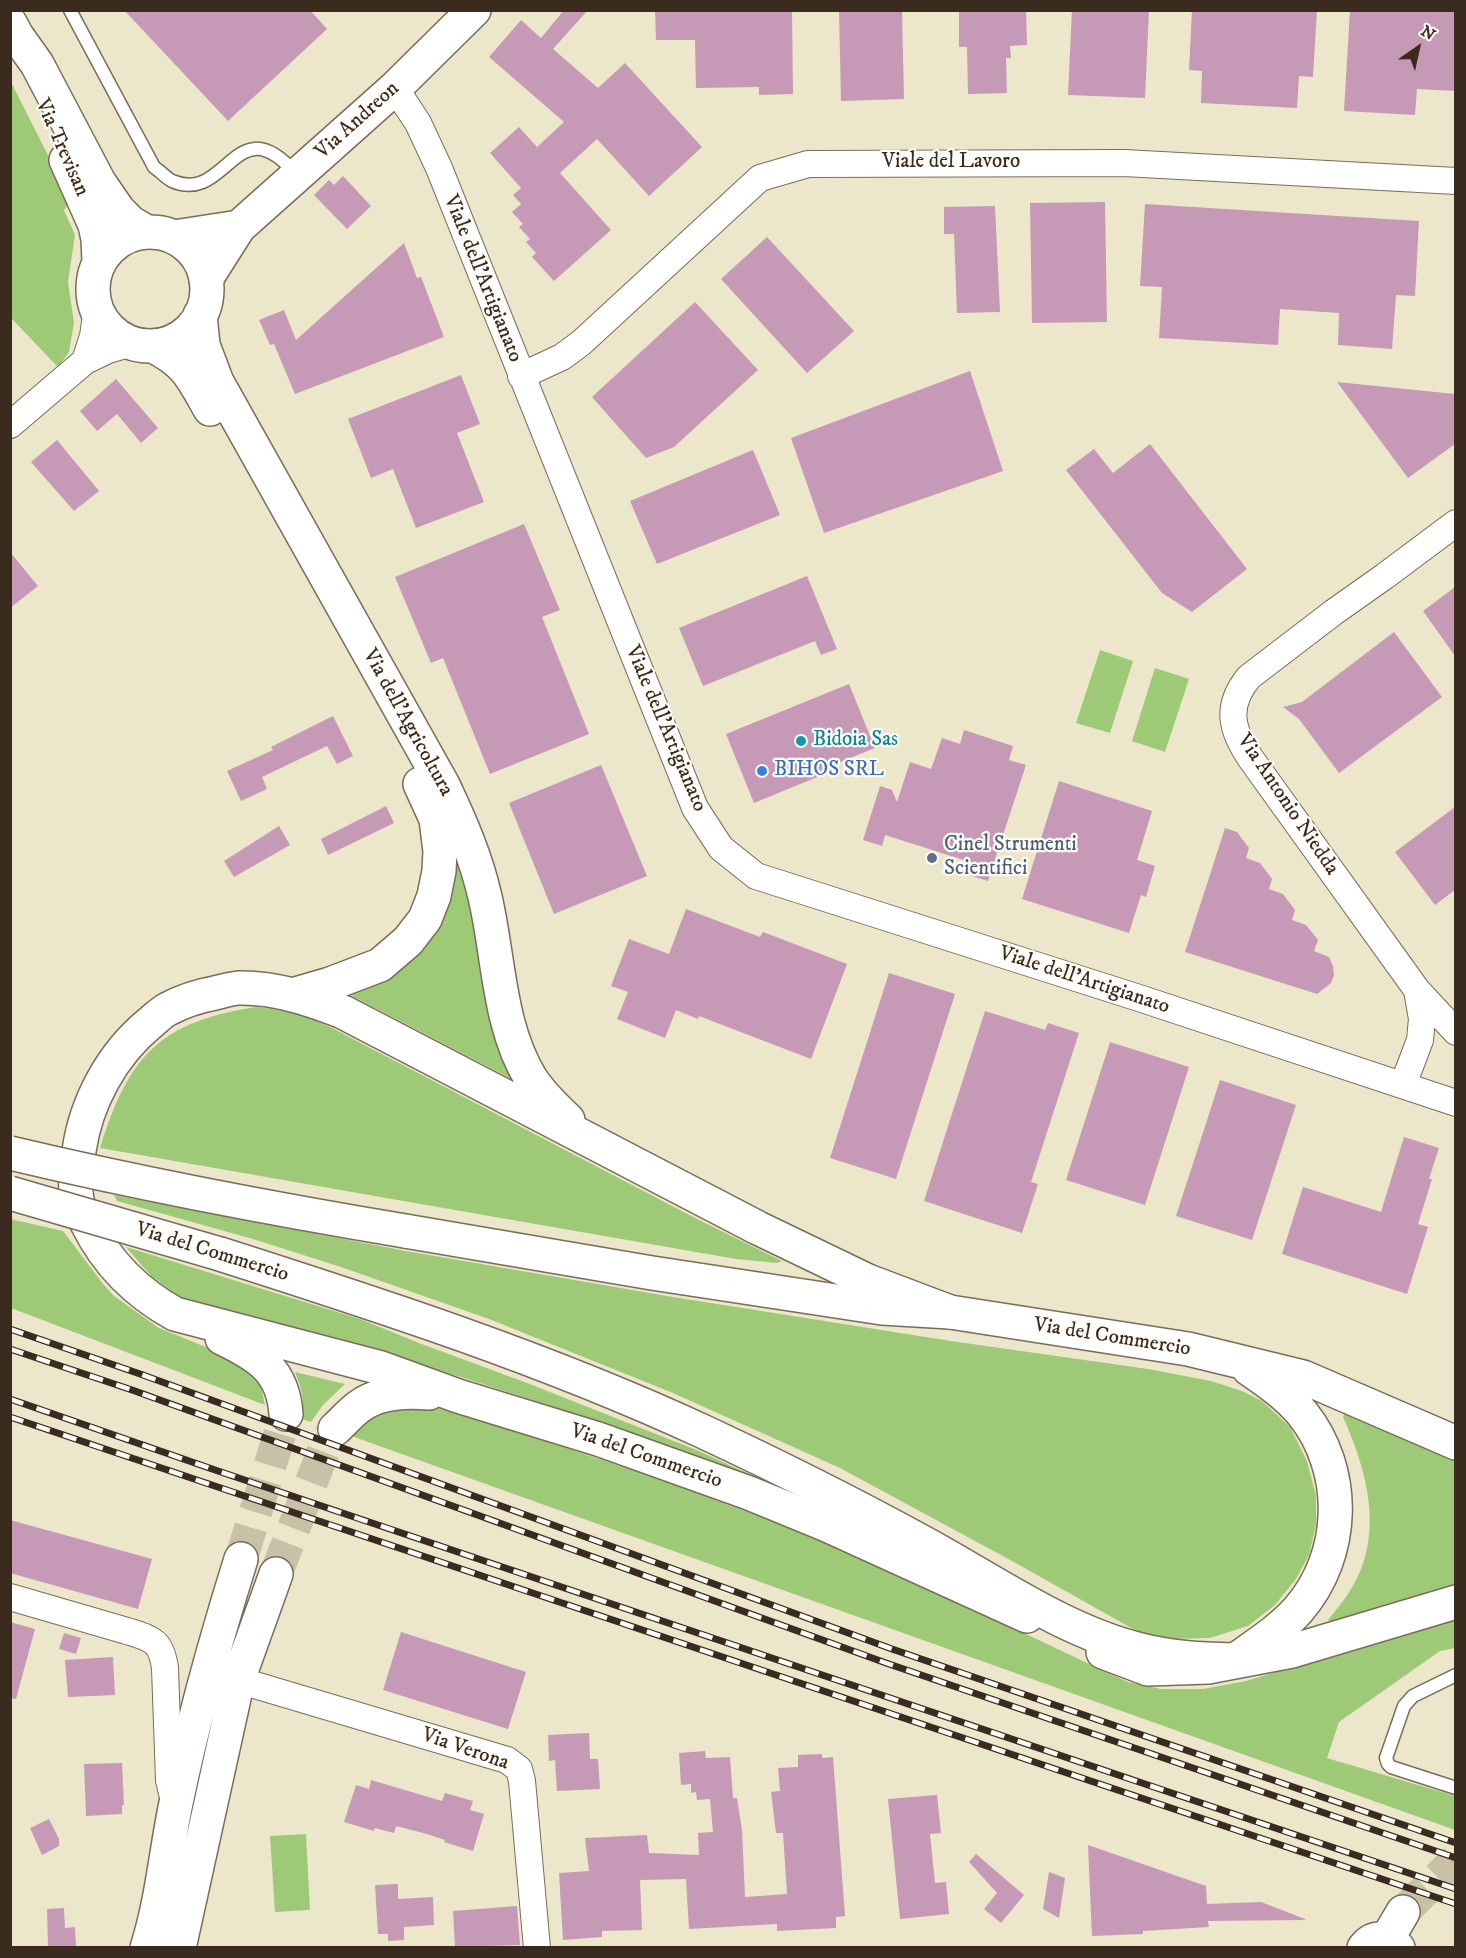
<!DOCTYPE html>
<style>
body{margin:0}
#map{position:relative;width:1466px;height:1958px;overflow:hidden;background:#ece6ca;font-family:"IM FELL DW Pica",serif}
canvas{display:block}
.frame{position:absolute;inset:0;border:12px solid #3b2a1e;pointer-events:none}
.north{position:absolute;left:1388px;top:18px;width:60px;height:60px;-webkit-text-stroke:4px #fdfcf7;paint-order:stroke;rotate:34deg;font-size:16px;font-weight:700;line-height:24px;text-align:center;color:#3b2a1e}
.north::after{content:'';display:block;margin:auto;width:21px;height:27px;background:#3b2a1e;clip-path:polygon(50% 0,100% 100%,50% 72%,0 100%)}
</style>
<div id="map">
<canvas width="1466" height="1958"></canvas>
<div class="frame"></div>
<div class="north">N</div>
</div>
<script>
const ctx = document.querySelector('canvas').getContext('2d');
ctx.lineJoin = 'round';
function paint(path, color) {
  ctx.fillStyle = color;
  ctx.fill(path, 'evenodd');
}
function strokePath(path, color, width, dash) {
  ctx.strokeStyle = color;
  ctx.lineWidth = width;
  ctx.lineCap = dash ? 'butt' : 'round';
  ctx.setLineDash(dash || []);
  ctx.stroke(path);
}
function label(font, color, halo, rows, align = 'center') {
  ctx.font = font + ' "IM FELL DW Pica",serif';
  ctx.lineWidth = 4.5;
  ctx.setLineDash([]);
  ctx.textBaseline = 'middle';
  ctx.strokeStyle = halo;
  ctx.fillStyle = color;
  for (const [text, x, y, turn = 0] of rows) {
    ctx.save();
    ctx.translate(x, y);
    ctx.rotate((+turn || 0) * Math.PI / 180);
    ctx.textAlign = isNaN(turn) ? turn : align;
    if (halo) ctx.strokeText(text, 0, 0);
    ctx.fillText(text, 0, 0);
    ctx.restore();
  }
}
const green = new Path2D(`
 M10 80 71 201 64 210 75 235 68 282 74 323 69 352 58 367 11 318Z
 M1100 650 1133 661 1110 733 1076 723Z
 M1155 668 1189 679 1165 752 1132 741Z
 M454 838 516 1080 508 1077 352 996 355 991 374 984Z
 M256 1007C285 1010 309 1016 334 1029L697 1219 782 1261 777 1263 736 1259 100 1148C129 1056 159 1022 256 1007Z
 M114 1195 406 1251 673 1297 951 1341 1148 1369 1211 1381 1242 1391 1262 1401 1290 1427 1307 1461 1316 1496V1524L1309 1555 1296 1579 1275 1605 1248 1626 1210 1638 1173 1639 1142 1634 1012 1561 840 1468 673 1393 489 1319 341 1267 253 1239 117 1201Z
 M10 1219 63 1231 103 1284 114 1296 159 1328 240 1361 260 1382 265 1405 11 1308Z
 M126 1247 360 1319 419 1343 527 1383 699 1451 764 1481 579 1415 439 1370 372 1354 200 1307 178 1296 151 1276Z
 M295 1372 345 1384 323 1405 311 1422 300 1418C306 1402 301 1387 295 1372Z
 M425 1404C550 1441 673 1482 794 1530 908 1575 1017 1631 1128 1682L1161 1689H1203L1246 1681 1455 1619V1648L1440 1651 1339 1722 1327 1758 1455 1796V1830L343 1433 366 1414Z
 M1345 1412 1455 1460V1585L1394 1602 1336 1622 1328 1620C1335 1611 1342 1603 1348 1594 1386 1538 1368 1473 1343 1417Z
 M306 1834 310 1910 275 1912 270 1836Z`);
const building = new Path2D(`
 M124 10H310L327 29 228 121Z
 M564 10H588L553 49 598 88 625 63 702 147 649 196 597 139 560 173 611 230 554 281 532 257 536 253 526 242 530 239 519 227 523 224 512 212 521 204 513 195 521 188 490 153 519 127 537 147 564 122 489 57 521 20 541 38Z
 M655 10H792L793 94 759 95V87L696 88 695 40H656Z
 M839 10H902L904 99 841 101Z
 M959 10H1026L1027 45 1010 46 1011 58H1006L1007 93 968 94 967 47H959Z
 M1072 10H1149L1145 98 1068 95Z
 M1192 10H1317L1313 77 1299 76 1297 108 1201 103 1202 71 1189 70Z
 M1350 10H1455V91L1417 89 1415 115 1344 111Z
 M343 176 371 206 347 229 314 195 329 180 334 185Z
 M1105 202 1107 322 1032 323 1030 203Z
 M1145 204 1419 221 1415 296 1396 295 1392 349 1338 345 1339 313 1280 309 1278 345 1159 338 1162 287 1140 286Z
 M995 206 1000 312 957 313 954 234H944V207Z
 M767 237 854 331 807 373 721 279Z
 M404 243 417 278 421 277 444 337 295 394 274 344 270 345 259 320 284 310 296 340Z
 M695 302 758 370 674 447 646 458 592 397Z
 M970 371 1003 471 824 533 791 438Z
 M461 375 480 424 457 433 484 502 416 528 393 469 371 478 348 419Z
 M116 379 158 428 141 443 117 414 97 431 80 411Z
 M1337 382 1455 394V444L1408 478Z
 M57 440 99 491 74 511 31 462Z
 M1150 444 1247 569 1192 612 1162 593 1066 470 1094 449 1113 473Z
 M753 450 780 515 657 564 630 501Z
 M524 524 560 610 542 617 589 734 490 774 443 658 431 663 395 577Z
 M10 552 38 586 10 608Z
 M807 576 837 649 821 655 815 641 703 686 679 628Z
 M1455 587V656L1423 611Z
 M1394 632 1442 697 1339 773 1299 719 1283 707 1302 702Z
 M849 684 875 748 825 768 832 771 754 803 726 734Z
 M333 716 353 756 337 764 327 746 262 777 267 789 241 801 227 771 273 750 271 747Z
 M964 730 1013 746 1009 760 1026 765 988 881 969 875 973 863 885 835 882 846 863 840 880 786 892 790 897 802 910 762 931 769 942 738 960 744Z
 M601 765 647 876 554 914 509 803Z
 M1059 781 1152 811 1137 860 1155 866 1146 897 1141 895 1129 933 1022 899Z
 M386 806 394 823 328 855 321 839Z
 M1455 807V890L1435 905 1395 852Z
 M279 826 290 845 234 877 224 861Z
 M1225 828 1237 832 1249 848 1246 858 1260 863 1272 879 1269 889 1283 894 1295 910 1292 920 1306 925 1318 940 1314 951 1329 957 1333 966 1334 975 1331 983 1317 994 1185 952Z
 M686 909 760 937 763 932 847 964 811 1059 699 1016 698 1019 676 1010 665 1038 617 1019 628 992 611 986 629 939 669 954Z
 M889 973 955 994 896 1179 830 1158Z
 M985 1011 1045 1030 1048 1023 1079 1033 1031 1182 1038 1184 1022 1233 924 1201Z
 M1110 1042 1189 1067 1145 1205 1066 1180Z
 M1220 1080 1296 1105 1252 1240 1176 1216Z
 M1404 1137 1439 1148 1429 1179H1432L1418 1224 1428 1227 1407 1294 1282 1254 1303 1187 1381 1212Z
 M10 1520 152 1559 138 1609 10 1573Z
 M10 1622 35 1629 16 1699 10 1698Z
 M401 1632 526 1672 508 1729 383 1690Z
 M64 1633 81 1638 76 1654 59 1649Z
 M113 1657 115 1695 68 1697 65 1660Z
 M589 1733 590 1759H598L600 1789 557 1791 555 1760 549 1761 548 1735Z
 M705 1751 706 1758 730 1757 733 1798H737L742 1830 745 1897 787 1894 783 1833H776L771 1792 780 1791 778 1768 798 1767V1755L822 1754V1758L833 1757 845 1916 836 1917V1928L777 1931V1924L689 1929 686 1879 640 1880 642 1930 602 1931V1937L563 1940 559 1873 589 1871 585 1838 647 1835 649 1853 699 1855 698 1833 713 1832 710 1799 697 1800 696 1792 691 1793V1784L681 1785 679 1753Z
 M122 1763 124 1805H122V1814L86 1816 84 1764Z
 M371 1780 442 1801 445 1793 473 1801 470 1810 484 1814 473 1851 444 1842 445 1840 427 1834 396 1826 394 1833 375 1828 374 1831 344 1822 356 1785 369 1789Z
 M937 1795 941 1833 930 1834 935 1883 946 1882 949 1914 900 1919 888 1799Z
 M49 1819 59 1839V1846L42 1855 30 1828Z
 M1088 1845 1206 1886 1207 1904 1261 1902 1305 1919V1920L1208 1921 1209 1927 1143 1931V1934L1092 1936Z
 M976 1854 1024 1895 1001 1923 984 1909 997 1893 969 1862Z
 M1049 1872 1065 1878 1059 1918 1043 1909Z
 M398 1884V1899L433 1897 434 1925 404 1927V1940L388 1941V1934H378L375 1885Z
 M517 1906 520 1945 455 1947 453 1911Z
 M64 1908 65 1928 75 1927 76 1947H48L47 1909Z`);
const secondaryTunnel = new Path2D(`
 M1403 1912 1456 1860`);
const primaryTunnel = new Path2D(`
 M241 1559 286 1414
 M276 1574 327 1442 335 1429`);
const lane = new Path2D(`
 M70 10 154 167C160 171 166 178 172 181 228 205 235 104 296 174
 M1456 1675 1413 1696 1404 1706 1386 1758 1388 1764 1391 1767 1456 1788`);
const street = new Path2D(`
 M395 88 418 123 439 168 695 808 721 848 756 876 1139 998 1456 1103
 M85 361 93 336 97 309
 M521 376 562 357 581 343 760 178 808 164 1124 163 1456 181
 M10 425 85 361 108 350 132 343
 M1456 523 1385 576 1334 612 1249 677C1225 706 1231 730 1251 759L1417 990 1456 1032
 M1403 1085 1420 1040 1422 1019 1417 990
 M10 1597 127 1631C152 1639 161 1640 165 1668L169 1780 172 1793
 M238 1680 507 1760 519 1769 522 1781 537 1948`);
const secondary = new Path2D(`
 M174 237 239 227
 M206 279 239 227 395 88 474 10
 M1387 1939 1403 1912
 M1364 1948C1374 1935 1387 1937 1398 1948`);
const primary = new Path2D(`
 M10 23 17 36 37 64 99 182 119 211 131 223 147 232
 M66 160 95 225 98 239 99 261
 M93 289a57 57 0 1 1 114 0a57 57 0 1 1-114 0Z
 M200 315 203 345 217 382 443 785C460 821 476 857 485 897 499 956 498 1025 531 1079 541 1094 554 1107 568 1120
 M153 346C187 363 192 377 210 409
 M292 995 330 984 380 965 408 941 425 919 434 896 439 871 440 851 436 819 420 784
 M222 1338C259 1356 283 1370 286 1414
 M335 1429C343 1422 351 1412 360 1406 379 1392 406 1391 429 1393
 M1027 1616 827 1525 749 1493 598 1439 458 1396 381 1368 175 1314C137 1293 108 1265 88 1225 84 1218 79 1209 77 1200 74 1184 76 1167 79 1151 86 1102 112 1054 150 1023 156 1018 162 1012 168 1009 183 1001 199 996 215 993 223 991 230 989 238 988 274 987 310 999 343 1012L758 1228 868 1281 950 1312 1188 1349 1303 1377 1456 1443
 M1103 1652 1148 1669 1208 1667 1292 1651 1456 1602
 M1241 1656C1261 1642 1282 1628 1298 1610 1346 1555 1348 1470 1302 1413 1287 1395 1268 1382 1249 1369
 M147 1948C162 1901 166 1851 176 1803 193 1720 216 1639 241 1559
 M179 1948 238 1680 276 1574`);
const highway = new Path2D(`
 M405 1231 652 1273 882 1308 950 1312
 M220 1254C383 1306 546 1359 702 1431 777 1466 851 1503 924 1543 992 1580 1065 1632 1141 1650 1172 1658 1203 1659 1234 1660`);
const rail = new Path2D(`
 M10 1329 143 1375 892 1649 1456 1843
 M10 1349 135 1391 886 1663 1456 1858
 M10 1399 218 1471 1456 1889
 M10 1417 1456 1904`);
const highwayBridge = new Path2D(`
 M10 1153C141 1184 273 1209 405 1231
 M10 1193 220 1254`);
const markers = [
 [801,741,6,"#0f9aa8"],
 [762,771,6,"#3f7fe0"],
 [932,858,6,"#5c6f8a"]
];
const streetNames = [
 ["Via Andreon",358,121,-42],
 ["Via Trevisan",61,148,66],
 ["Viale del Lavoro",951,163],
 ["Viale dell'Artigianato",482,279,68],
 ["Via dell'Agricoltura",407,723,61],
 ["Viale dell'Artigianato",665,729,67],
 ["Via Antonio Niedda",1287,805,56],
 ["Viale dell'Artigianato",1084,981,18],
 ["Via del Commercio",212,1253,17],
 ["Via del Commercio",1112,1338,9],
 ["Via del Commercio",646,1457,19],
 ["Via Verona",465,1750,19]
];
const cultureNames = [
 ["Bidoia Sas",813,741]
];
const shopNames = [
 ["BIHOS SRL",774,771]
];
const serviceNames = [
 ["Cinel Strumenti",944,846],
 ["Scientifici",944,870]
];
paint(green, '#9eca78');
paint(building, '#c69ab7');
strokePath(secondaryTunnel, '#c9c0a8', 33, [33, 16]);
strokePath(primaryTunnel, '#c9c0a8', 33, [33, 16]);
strokePath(lane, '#796c5a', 15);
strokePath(street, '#796c5a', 28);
strokePath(secondary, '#796c5a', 36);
strokePath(primary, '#796c5a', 36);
strokePath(highway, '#796c5a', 36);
strokePath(lane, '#fff', 12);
strokePath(street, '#fff', 26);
strokePath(secondary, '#fff', 33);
strokePath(primary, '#fff', 33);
strokePath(highway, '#fff', 33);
strokePath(rail, '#3b2a1e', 7);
strokePath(rail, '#fdfcf7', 4.5, [14]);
strokePath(highwayBridge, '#796c5a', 36, []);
strokePath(highwayBridge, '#fff', 33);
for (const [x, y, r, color] of markers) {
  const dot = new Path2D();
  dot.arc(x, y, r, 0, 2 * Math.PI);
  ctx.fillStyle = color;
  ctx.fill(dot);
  strokePath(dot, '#fdfcf7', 2);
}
label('21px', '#3b2a1e', '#fdfcf7', streetNames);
label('21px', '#0d838f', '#fdfcf7', cultureNames, 'left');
label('21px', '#366cbe', '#fdfcf7', shopNames, 'left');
label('21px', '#4e5e75', '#fdfcf7', serviceNames, 'left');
</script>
